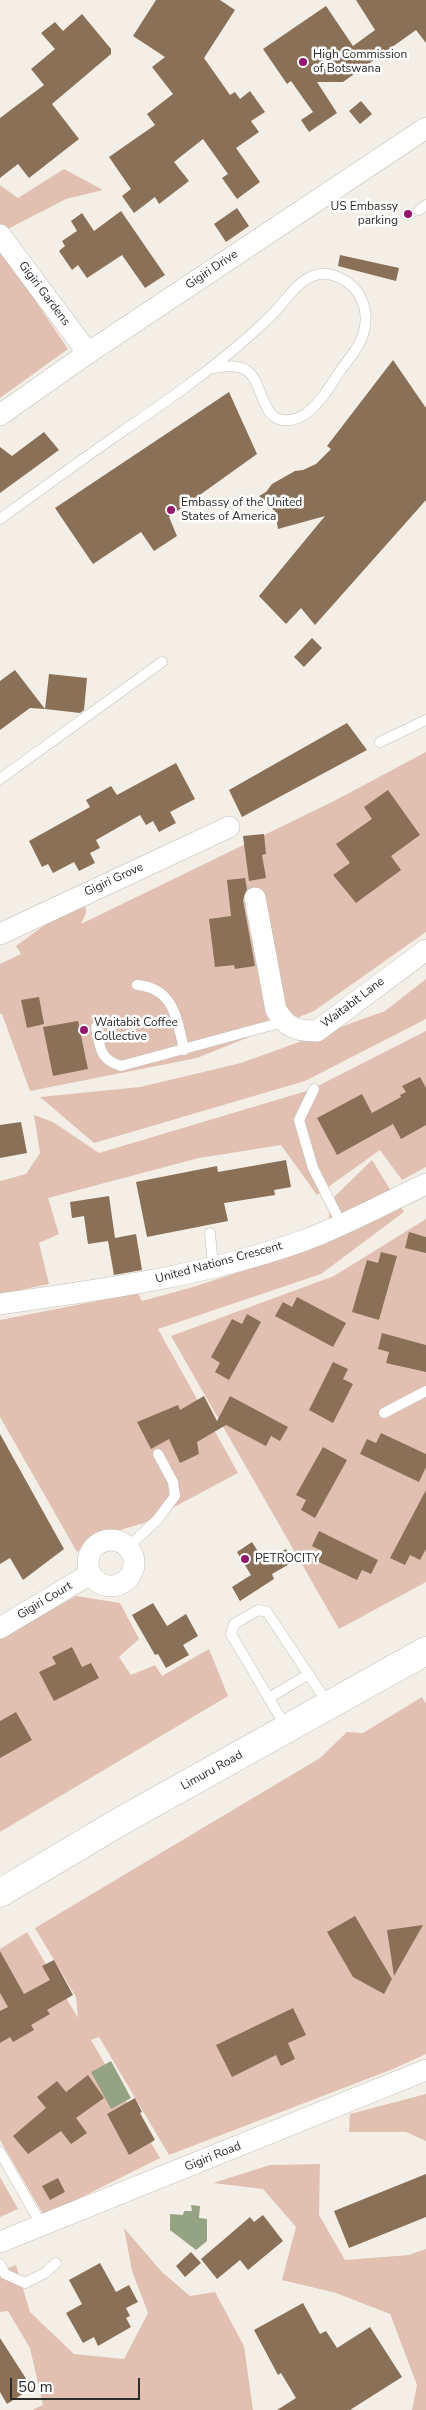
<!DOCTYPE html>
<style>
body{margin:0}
#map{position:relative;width:426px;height:2410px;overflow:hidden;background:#f3efe7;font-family:"Nunito Sans",sans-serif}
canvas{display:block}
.scale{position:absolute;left:10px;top:2378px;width:130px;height:22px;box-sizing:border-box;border:2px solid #2d2c29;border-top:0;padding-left:6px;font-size:15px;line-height:18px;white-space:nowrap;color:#2d2c29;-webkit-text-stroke:4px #fff;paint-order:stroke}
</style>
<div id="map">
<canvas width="426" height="2410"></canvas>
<div class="scale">50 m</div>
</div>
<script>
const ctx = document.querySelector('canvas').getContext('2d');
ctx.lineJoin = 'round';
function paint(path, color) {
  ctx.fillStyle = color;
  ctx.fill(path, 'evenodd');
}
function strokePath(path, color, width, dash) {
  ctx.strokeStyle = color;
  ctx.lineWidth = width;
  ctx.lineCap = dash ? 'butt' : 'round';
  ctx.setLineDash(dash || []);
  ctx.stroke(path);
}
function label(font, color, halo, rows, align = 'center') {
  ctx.font = font + ' "Nunito Sans",sans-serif';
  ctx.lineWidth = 5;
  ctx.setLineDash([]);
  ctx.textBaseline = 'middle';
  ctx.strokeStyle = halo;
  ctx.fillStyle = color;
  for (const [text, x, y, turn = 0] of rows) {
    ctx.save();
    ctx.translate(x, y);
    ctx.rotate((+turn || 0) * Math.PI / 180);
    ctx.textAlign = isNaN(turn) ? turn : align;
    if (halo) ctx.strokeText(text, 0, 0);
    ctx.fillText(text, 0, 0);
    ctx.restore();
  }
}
const green = new Path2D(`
 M64 169 103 190 66 199 0 233V185L18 198Z
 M0 248 68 349 0 398Z
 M426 752V932L314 1011 197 1058 30 1091 2 1014H0V964L21 954 16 946 50 921 85 903 86 913 81 924 334 801Z
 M426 979V1019L305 1081 94 1143 40 1097 140 1087 241 1063 385 1011Z
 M426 1031V1167L402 1180 380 1150 317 1195 281 1145 199 1158 48 1198 59 1234 39 1243 49 1284 0 1294V1181L26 1174 40 1153 34 1115 53 1122 99 1153 310 1090Z
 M372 1160 404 1212 321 1274 158 1329 238 1473 144 1523 93 1538 77 1552 0 1417V1320L138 1293 142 1301 193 1287 328 1243 330 1201Z
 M426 1219V1582L339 1629 171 1336 334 1276Z
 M76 1596 120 1603 139 1639 119 1657 131 1675 155 1665 162 1676 209 1649 228 1696 0 1832V1639Z
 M422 1697 426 1704V2054L393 2069 169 2155 99 2037 91 2040 160 2158 44 2216 0 2140V1949L27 1932 78 2018 76 1997 35 1928 320 1758 347 1732 363 1733Z
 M426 2094V2141L406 2132H349L350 2114Z
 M320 2164 319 2215 345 2260 409 2255 426 2249V2410H412L417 2385 390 2314 336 2293 282 2280 296 2227 263 2189 213 2183 270 2165Z
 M0 2177 18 2209 0 2217Z
 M124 2228 162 2272 190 2296 215 2292 244 2346 253 2410H32L43 2405 30 2348 8 2311 0 2312V2271L16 2265 30 2312 74 2354 124 2359 148 2313 132 2271Z`);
const water = new Path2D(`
 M111 2061 131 2098 111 2109 91 2072Z
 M191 2205 200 2206 199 2218 207 2219V2241L196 2250 170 2230V2214L183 2215 184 2211H192Z`);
const building = new Path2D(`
 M156 0H220L235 10 204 58 230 95 235 92 240 99 250 91 265 112 251 121 259 132 236 148 260 182 237 199 222 178 228 174 203 139 174 162 189 181 159 204 155 197 134 213 122 196 131 189 109 157 155 125 147 114 173 94 152 67 165 57 133 36Z
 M356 0H426V43L416 30 343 82H317L337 113 309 132 301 120 313 112 291 81 287 84 263 49 326 6 353 46 375 30Z
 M82 14 111 49V54L52 104 79 139 29 178 18 164 0 178V118L44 85 31 69 55 49 41 33 55 22 63 31Z
 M361 101 372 114 360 124 349 111Z
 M237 208 249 226 226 242 214 224Z
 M121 211 165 275 145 288 122 255 87 278 78 265 72 270 59 251 65 246 62 241 77 231 71 221 82 213 94 231Z
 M340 255 399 268 396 281 338 266Z
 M393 360 426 408V500L315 625 301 608 286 624 259 596 325 516 278 529 275 511 259 496 266 492 272 484 295 471 303 470 316 464 331 449 327 446Z
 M229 392 257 454 169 517 177 536 154 551 141 532 93 564 55 508Z
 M44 432 59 450 0 493V447L12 456Z
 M312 638 322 648 304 667 294 657Z
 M15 670 45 709 30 708 0 730V681Z
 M49 674 87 678 84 710 80 713 45 709Z
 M347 723 367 750 242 817 229 790Z
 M176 763 195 799 170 812 176 823 159 832 153 821 146 825 140 815 96 840 100 848 90 853 95 863 79 871 74 862 53 873 48 864 42 867 29 841 90 807 86 800 111 786 117 795Z
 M388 790 420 835 391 856 401 870 356 903 333 875 350 863 336 844 372 819 364 807Z
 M264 834 266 854 262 855 266 878 249 881 243 836Z
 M245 878 247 889 243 900 255 966 235 969 234 965 215 967 209 919 231 916 227 880Z
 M39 997 44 1024 27 1028 21 1000Z
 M78 1021 88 1069 53 1076 43 1027Z
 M420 1077 426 1088V1125L401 1139 393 1124 337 1155 317 1118 362 1094 372 1113 401 1097 400 1095 406 1092 402 1086Z
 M21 1122 27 1153 0 1158V1125Z
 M286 1160 291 1187 274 1190 275 1195 224 1203 228 1221 147 1237 136 1182 217 1166 218 1172Z
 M109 1196 115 1238 136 1234 142 1270 114 1275 108 1241 88 1244 84 1216 72 1218 70 1202Z
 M409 1232 426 1237V1253L405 1248Z
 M381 1252 397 1256 379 1320 352 1312 367 1260 378 1263Z
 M297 1297 346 1323 333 1347 275 1316 283 1302 292 1307Z
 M247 1314 261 1322 229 1380 215 1372 220 1363 211 1357 232 1319 242 1324Z
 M382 1333 426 1345V1372L386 1363 389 1352 378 1349Z
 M333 1362 348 1369 343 1379 353 1384 333 1423 309 1410Z
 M204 1396 217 1421 230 1396 288 1427 280 1441 271 1436 266 1446 226 1425 197 1442 199 1454 180 1463 169 1439 151 1449 137 1422 178 1405 180 1410Z
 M381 1433 426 1454V1467L419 1482 360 1454 367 1439 376 1443Z
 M0 1434 64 1549 23 1580 10 1558 0 1564Z
 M323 1447 347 1460 315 1518 301 1510 306 1500 296 1495Z
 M426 1490V1549L420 1560 410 1555 405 1565 390 1558Z
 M319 1531 378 1560 371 1574 362 1570 357 1580 317 1561 322 1551 312 1546Z
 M252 1542 264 1561 286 1549 293 1562 272 1574 274 1579 240 1601 232 1587 251 1575 237 1552Z
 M153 1603 167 1626 186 1614 198 1636 183 1645 189 1655 166 1668 158 1654 155 1655 132 1615Z
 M72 1647 82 1667 91 1663 99 1678 54 1701 39 1672 56 1664 52 1657Z
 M16 1712 32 1740 0 1758V1721Z
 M355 1916 392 1979 384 1994 353 1977 327 1932Z
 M423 1925 394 1976 387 1930Z
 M0 1951 24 1994 50 1980 42 1966 54 1960 73 1995 47 2010 50 2014 31 2025 34 2030 13 2042 10 2037 0 2043V2011L8 2007 0 1993Z
 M293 2008 306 2035 288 2043 295 2059 281 2066 276 2055 232 2077 216 2045Z
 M88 2075 104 2098 76 2118 87 2133 71 2144 61 2131 28 2154 13 2136 46 2108 37 2097 57 2081 66 2092Z
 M135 2098 142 2112 140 2113 155 2140 129 2155 107 2114Z
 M426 2174V2217L349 2248 334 2211Z
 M58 2178 65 2192 50 2200 42 2186Z
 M263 2215 283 2241 248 2270 240 2260 217 2279 201 2259 250 2217 254 2222Z
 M191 2252 201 2263 185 2277 176 2266Z
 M100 2263 116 2292 129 2285 138 2302 126 2308 130 2316 126 2318 131 2327 98 2346 94 2337 83 2343 66 2313 82 2304 69 2280Z
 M303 2303 320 2334 326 2331 337 2348 370 2327 402 2377 350 2410H277L296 2398 281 2373 278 2375 254 2330Z
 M0 2338 32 2388 7 2404 0 2392Z`);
const lane = new Path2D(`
 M419 210 426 205
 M0 519C40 490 80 461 120 433 164 403 207 373 247 338 258 328 270 318 279 307 294 289 311 265 338 277 363 288 372 314 361 340 356 352 345 363 338 374 328 390 311 418 290 420 259 424 265 382 246 370 237 364 223 367 213 368
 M380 742 426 720
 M0 779 162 662
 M137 985C174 988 177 1019 184 1050
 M96 1027C100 1047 99 1059 121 1066L283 1022
 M314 1089 299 1120 313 1168 341 1223
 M210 1233 213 1266
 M384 1413 426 1391
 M128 1547 157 1520 175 1496 173 1482 158 1454
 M269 1698 309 1674
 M287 1729 231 1634 234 1624 258 1610 267 1612 329 1705
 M0 2152 42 2226
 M0 2264 5 2274 25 2283 45 2273 56 2263`);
const street = new Path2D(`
 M0 235 88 353
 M0 415 88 353 426 128
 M255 898 276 1010C287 1028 296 1031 317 1031L426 950
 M0 934 229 827
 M0 1304C101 1290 204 1276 302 1241 344 1226 385 1203 426 1184
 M88 1563a23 23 0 1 1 46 0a23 23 0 1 1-46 0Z
 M0 1628 90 1574
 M0 2242 426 2070`);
const secondary = new Path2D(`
 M0 1893 121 1821 426 1651`);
const markers = [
 [303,62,5,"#94146e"],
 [408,214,5,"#94146e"],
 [171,510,5,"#94146e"],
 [84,1030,5,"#94146e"],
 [245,1559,5,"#94146e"]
];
const poiNames = [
 ["High Commission",313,55],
 ["of Botswana",313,69],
 ["US Embassy",398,207,"right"],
 ["parking",398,221,"right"],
 ["Embassy of the United",181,503],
 ["States of America",181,517],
 ["Waitabit Coffee",94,1023],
 ["Collective",94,1037],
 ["PETROCITY",255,1559]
];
const streetNames = [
 ["Gigiri Drive",212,270,-34],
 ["Gigiri Gardens",44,294,53],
 ["Gigiri Grove",114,880,-25],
 ["Waitabit Lane",353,1003,-37],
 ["United Nations Crescent",219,1263,-15],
 ["Gigiri Court",45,1601,-31],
 ["Limuru Road",212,1771,-29],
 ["Gigiri Road",213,2157,-22]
];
paint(green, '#e2c0b1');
paint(water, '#94a483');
paint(building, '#8a7056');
strokePath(lane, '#c2beb7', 11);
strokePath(street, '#c2beb7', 22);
strokePath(secondary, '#c2beb7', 29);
strokePath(lane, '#fff', 10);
strokePath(street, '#fff', 21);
strokePath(secondary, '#fff', 28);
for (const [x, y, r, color] of markers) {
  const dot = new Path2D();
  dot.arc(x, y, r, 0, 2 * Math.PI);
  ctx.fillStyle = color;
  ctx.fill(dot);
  strokePath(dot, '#fff', 2);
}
label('12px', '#2d2c29', '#fff', poiNames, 'left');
label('12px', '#2d2c29', '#fff', streetNames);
</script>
